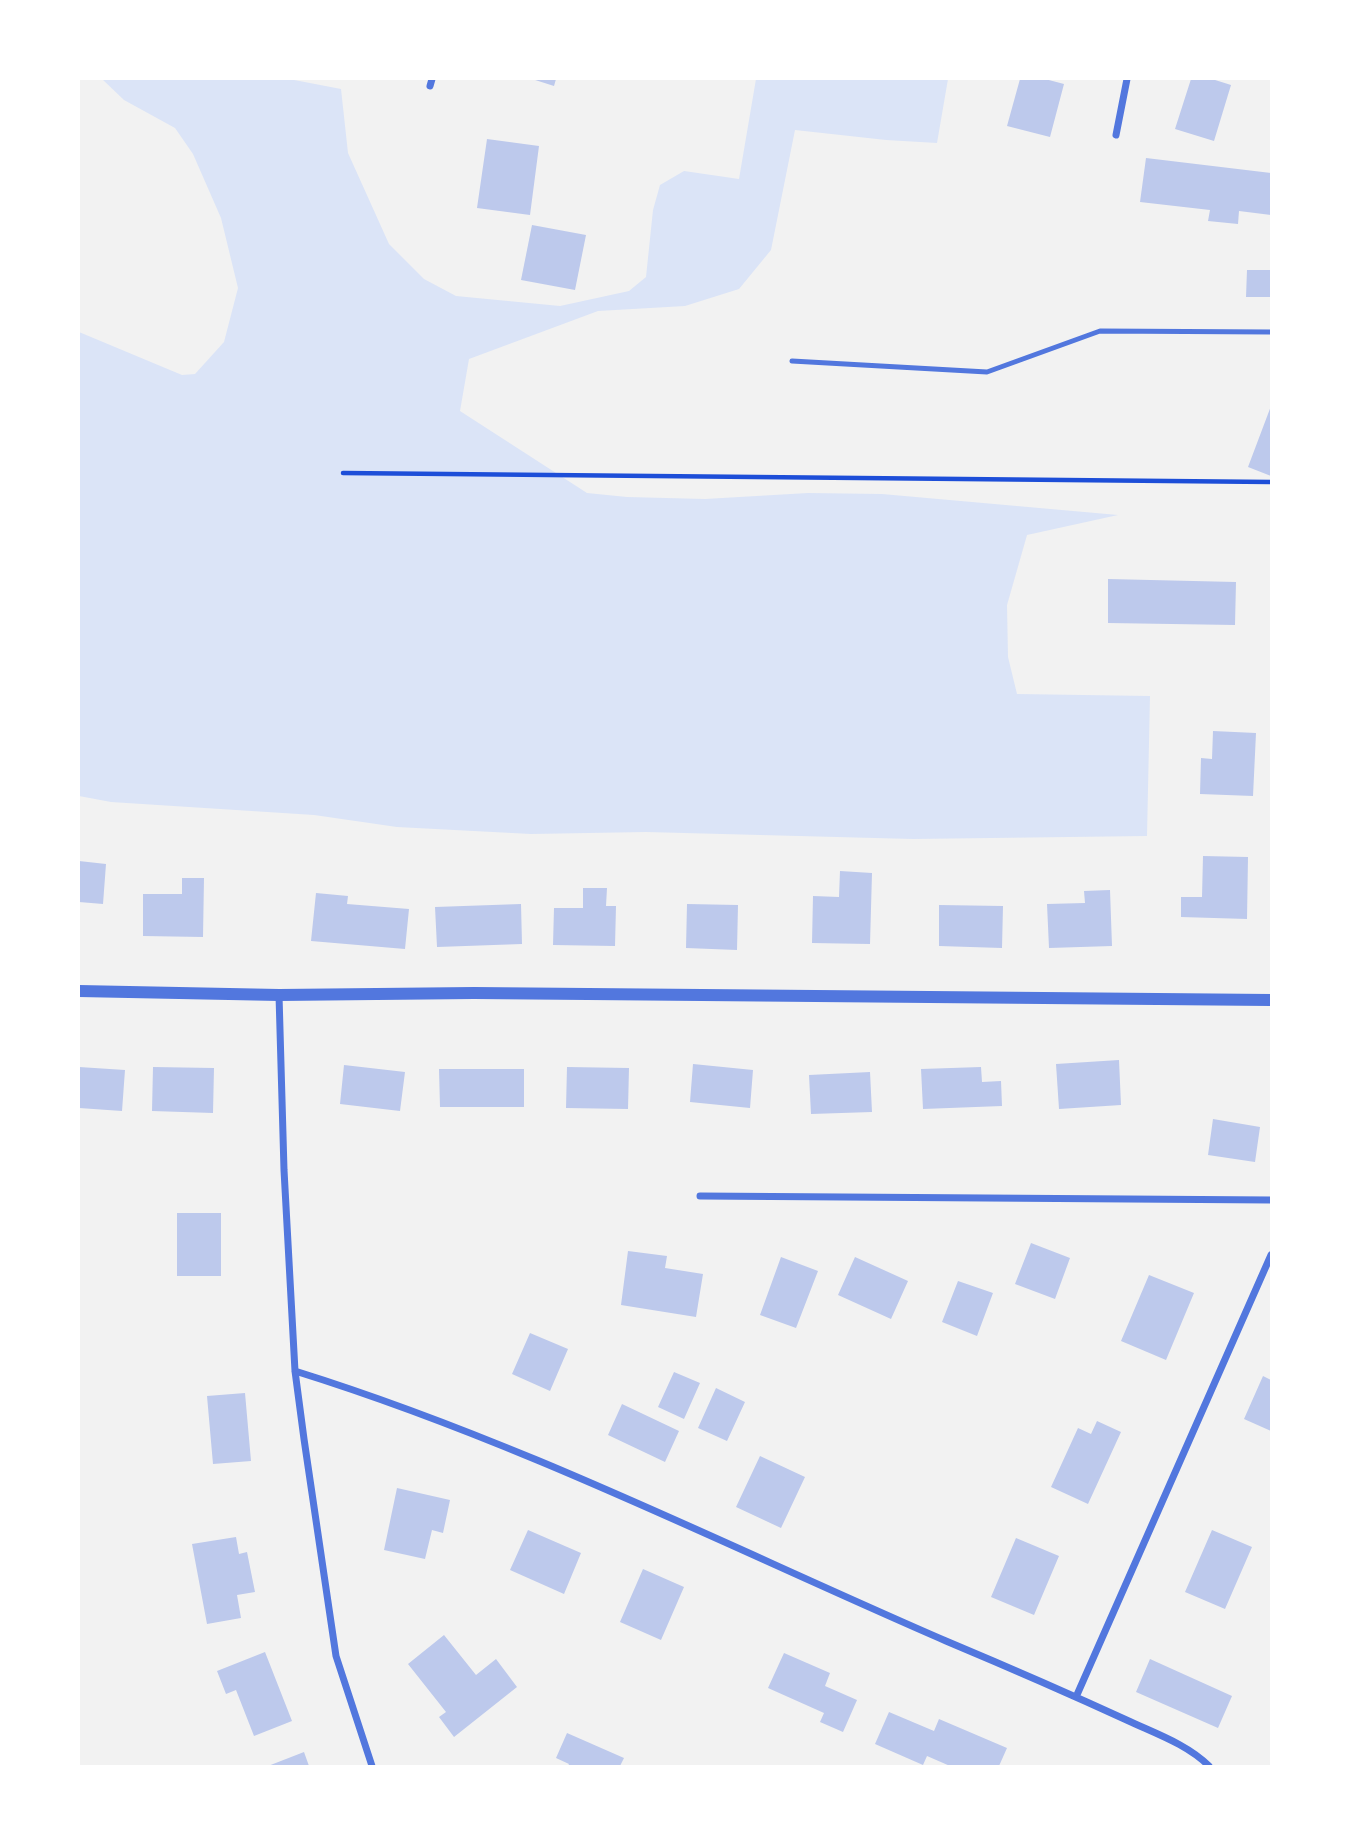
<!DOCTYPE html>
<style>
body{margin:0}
#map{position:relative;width:1350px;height:1845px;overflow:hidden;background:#f2f2f2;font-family:Literata,serif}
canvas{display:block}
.frame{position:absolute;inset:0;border:80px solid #fff;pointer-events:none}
</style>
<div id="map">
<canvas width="1350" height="1845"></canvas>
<div class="frame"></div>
</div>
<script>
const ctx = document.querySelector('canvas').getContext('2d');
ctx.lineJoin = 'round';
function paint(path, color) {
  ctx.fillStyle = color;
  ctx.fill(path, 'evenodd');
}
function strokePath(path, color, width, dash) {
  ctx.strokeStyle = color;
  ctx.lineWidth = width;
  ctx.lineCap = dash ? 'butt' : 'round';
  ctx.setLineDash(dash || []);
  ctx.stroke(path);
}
const green = new Path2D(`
 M102 79H289L341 89 348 153 389 244 424 279 456 296 560 306 629 291 646 277 653 210 660 185 684 171 739 179 756 79H948L937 143 886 140 795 130 771 250 739 289 685 306 598 311 469 359 460 411 587 493 627 497 705 499 808 493 882 494 1118 515 1027 535 1007 605 1008 657 1017 694 1150 696 1147 836 913 839 646 832 531 834 397 827 314 815 111 802 79 796V332L182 375 195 374 224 342 238 288 221 218 193 154 175 128 124 100Z`);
const building = new Path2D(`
 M532 79H556L554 86Z
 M1020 79H1045L1064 84 1050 137 1007 126Z
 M1191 79H1212L1231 85 1214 141 1175 129Z
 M487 139 539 146 530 215 477 208Z
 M1146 158 1271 173V215L1239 211 1238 224 1208 221 1210 210 1140 202Z
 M532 225 586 235 575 290 521 280Z
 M1247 270H1271V297H1246Z
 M1271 406V476L1248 467Z
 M1108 579 1236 582 1235 625 1108 623Z
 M1213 731 1256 733 1253 796 1200 794 1201 758 1212 759Z
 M1203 856 1248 857 1247 919 1181 917V897H1202Z
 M79 861 106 864 103 904 79 902Z
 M840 871 872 873 870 944 812 943 813 896 839 897Z
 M182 878H204L203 937 143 936V894H182Z
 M583 888H607L606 906H616L615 946 553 945 554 908H583Z
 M1110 890 1112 946 1049 948 1047 904 1085 903 1084 891Z
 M316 893 348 896 347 904 409 909 405 949 311 941Z
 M521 904 522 944 437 947 435 907Z
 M687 904 738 905 737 950 686 948Z
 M939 905 1003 906 1002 948 939 946Z
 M1119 1060 1121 1105 1059 1109 1056 1064Z
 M693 1064 753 1070 750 1108 690 1102Z
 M344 1065 405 1072 400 1111 340 1104Z
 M79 1067 125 1070 122 1111 79 1108Z
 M153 1067 214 1068 213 1113 152 1111Z
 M567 1067 629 1068 628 1109 566 1108Z
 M981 1067 982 1082 1001 1081 1002 1106 923 1109 921 1069Z
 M439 1069H524V1107H440Z
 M870 1072 872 1112 811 1114 809 1075Z
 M1213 1119 1260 1127 1255 1162 1208 1155Z
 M177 1213H221V1276H177Z
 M1031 1243 1070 1258 1055 1299 1015 1284Z
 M628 1251 667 1256 665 1268 703 1274 696 1317 621 1305Z
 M781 1257 818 1271 796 1328 760 1315Z
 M855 1257 908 1281 891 1319 838 1295Z
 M1149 1275 1194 1293 1166 1360 1121 1341Z
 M958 1281 993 1293 977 1336 942 1322Z
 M530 1333 568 1349 550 1391 512 1374Z
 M674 1372 700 1383 684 1419 658 1407Z
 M1263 1376 1271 1380V1431L1244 1419Z
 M716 1388 745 1402 727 1441 698 1428Z
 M245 1393 251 1461 213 1464 207 1396Z
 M622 1404 679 1431 665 1462 608 1435Z
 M1097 1421 1121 1432 1088 1504 1051 1487 1078 1428 1091 1434Z
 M760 1456 805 1477 781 1528 736 1507Z
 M397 1488 450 1500 443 1533 432 1530 425 1559 384 1550Z
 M528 1530 581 1553 564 1594 510 1570Z
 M1212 1530 1252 1547 1225 1609 1185 1592Z
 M236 1537 239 1554 247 1552 255 1592 237 1595 241 1618 207 1624 192 1544Z
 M1016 1538 1059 1556 1034 1615 991 1597Z
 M643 1569 684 1587 661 1640 620 1622Z
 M444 1635 476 1675 496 1659 517 1687 454 1737 439 1717 446 1712 408 1664Z
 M265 1652 292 1721 254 1736 236 1690 226 1694 217 1671Z
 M784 1653 830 1673 825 1686 857 1700 843 1732 820 1722 824 1713 768 1688Z
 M1150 1659 1232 1696 1218 1728 1136 1692Z
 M889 1712 934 1731 939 1719 1007 1748 999 1766H950L927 1756 923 1765 875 1744Z
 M567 1733 624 1758 620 1766H568L569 1764 556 1758Z
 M304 1752 309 1766H268Z`);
const path = new Path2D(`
 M343 473 1271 482`);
const service = new Path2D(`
 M792 361 987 372 1100 331 1271 332`);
const minor = new Path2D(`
 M430 86 432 79
 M1116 135 1127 79
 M279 995 284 1170 295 1371 304 1439 336 1656 372 1766
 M700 1196 1271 1200
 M295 1371C520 1441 731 1548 946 1641 1008 1667 1070 1694 1131 1722 1157 1734 1188 1745 1209 1766
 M1076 1697 1271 1255`);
const tertiary = new Path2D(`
 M79 991 279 995 474 993 1271 1000`);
paint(green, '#dbe4f7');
paint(building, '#bdc9ec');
strokePath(path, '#1d4ed8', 4.5);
strokePath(service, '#5277de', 5);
strokePath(minor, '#5277de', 7);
strokePath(tertiary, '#5277de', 12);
</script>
